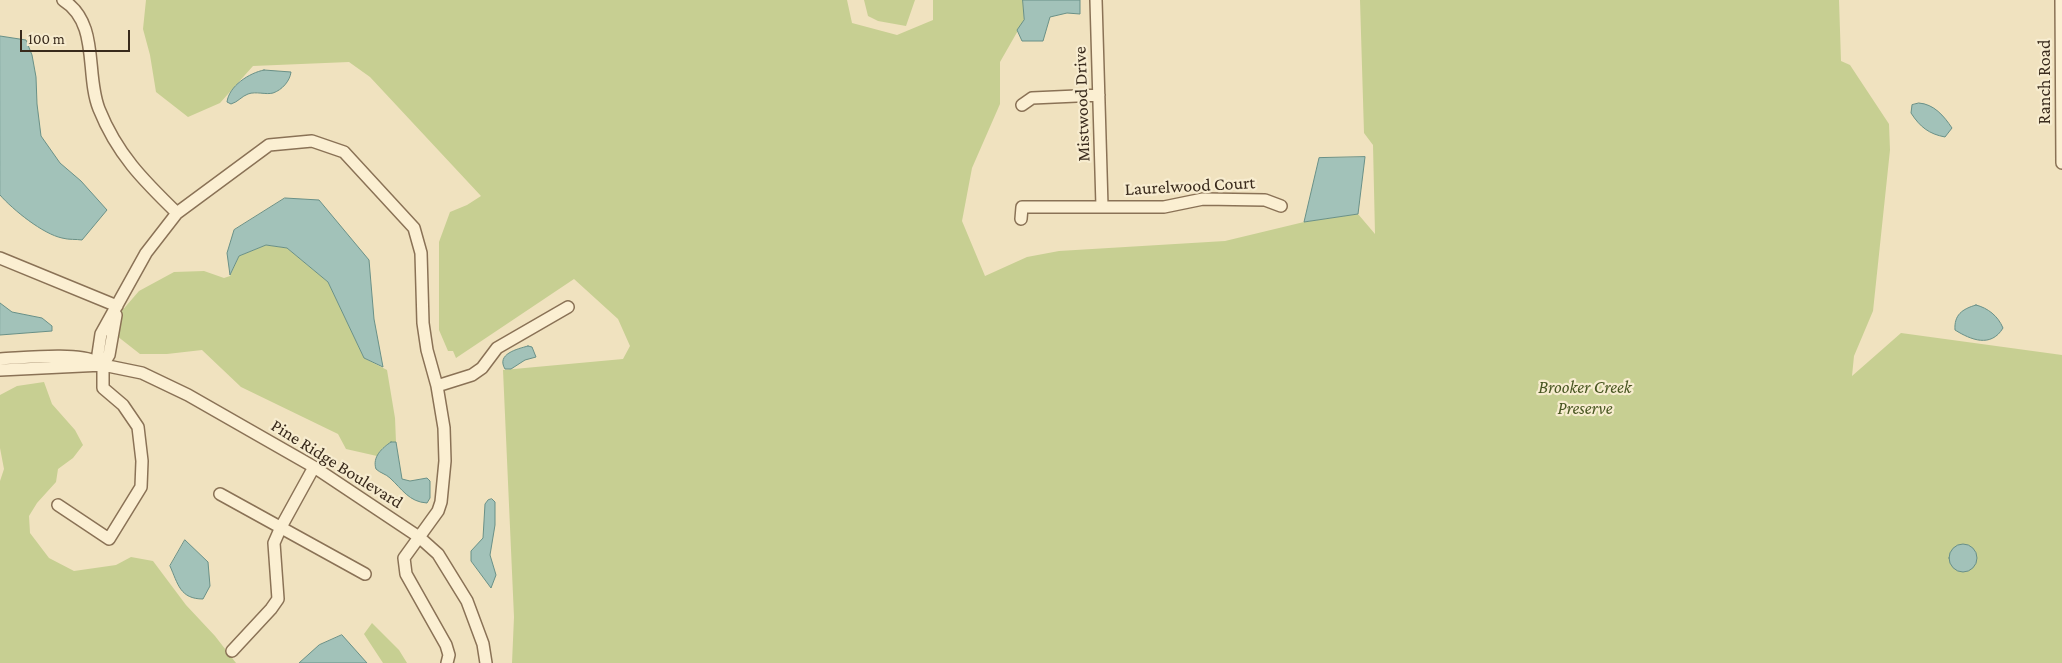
<!DOCTYPE html>
<style>
body{margin:0}
#map{position:relative;width:2062px;height:663px;overflow:hidden;background:#f0e2bf;font-family:"Crimson Pro",serif}
canvas{display:block}
.scale{position:absolute;left:20px;top:30px;width:110px;height:22px;box-sizing:border-box;border:2px solid #392a1c;border-top:0;padding-left:6px;font-size:15px;line-height:18px;white-space:nowrap;color:#392a1c;-webkit-text-stroke:4px #f7eccf;paint-order:stroke}
</style>
<div id="map">
<canvas width="2062" height="663"></canvas>
<div class="scale">100 m</div>
</div>
<script>
const ctx = document.querySelector('canvas').getContext('2d');
ctx.lineJoin = 'round';
function paint(path, color) {
  ctx.fillStyle = color;
  ctx.fill(path, 'evenodd');
}
function strokePath(path, color, width, dash) {
  ctx.strokeStyle = color;
  ctx.lineWidth = width;
  ctx.lineCap = dash ? 'butt' : 'round';
  ctx.setLineDash(dash || []);
  ctx.stroke(path);
}
function label(font, color, halo, rows, align = 'center') {
  ctx.font = font + ' "Crimson Pro",serif';
  ctx.lineWidth = 4.5;
  ctx.setLineDash([]);
  ctx.textBaseline = 'middle';
  ctx.strokeStyle = halo;
  ctx.fillStyle = color;
  for (const [text, x, y, turn = 0] of rows) {
    ctx.save();
    ctx.translate(x, y);
    ctx.rotate((+turn || 0) * Math.PI / 180);
    ctx.textAlign = isNaN(turn) ? turn : align;
    if (halo) ctx.strokeText(text, 0, 0);
    ctx.fillText(text, 0, 0);
    ctx.restore();
  }
}
const green = new Path2D(`
 M146 0H847L852 23 897 35 933 20V0H1023L1024 20 1000 62V104L972 168 962 221 985 276 1027 257 1059 251 1225 241 1304 222 1358 214 1375 234 1373 145 1364 133 1360 0H1839L1841 61 1850 65 1889 124 1890 150 1873 311 1854 356 1852 376 1901 333 2062 355V663H512L514 617 503 370 623 359 630 346 618 319 574 279 456 358 453 351H448L439 330V242L450 212 467 205 481 196 370 77 349 62 253 66 220 103 188 117 156 92 150 55 143 29Z
 M864 0H915L906 26 878 21 868 16Z
 M266 245 287 248 328 282 364 358 387 370 395 418 396 442C387 442 381 449 377 456L346 449 338 434 241 387 202 350 167 354H140L117 336 120 313 139 291 174 272 204 271 224 278 230 276 239 256Z
 M44 382 52 404 75 430 83 445 73 458 58 469 56 482 37 503 29 516 30 533 49 558 74 571 116 565 131 557 153 561 186 605 215 636 236 663H0V481L4 469 0 448V395L17 386Z
 M372 623 399 650 407 663H383L364 634Z`);
const water = new Path2D(`
 M1023 0H1080V14L1067 13 1050 17 1043 41H1022L1017 30 1024 20Z
 M0 36 26 40 32 55 36 77 37 104 41 136 60 163 81 181 107 210 82 240C76 239 69 240 62 238 43 234 13 210 0 195Z
 M264 70 291 72C290 81 282 90 273 93 266 95 256 91 248 94 242 96 238 102 231 104L227 102C229 86 249 73 264 70Z
 M1919 103C1934 104 1944 116 1952 128L1945 137C1929 134 1920 127 1911 113L1912 105Z
 M1365 157 1358 214 1304 222 1319 158Z
 M285 198 319 200 369 260 374 319 383 367 364 358 328 282 287 248 266 245 239 256 230 275 227 253 234 230Z
 M0 303 12 312 42 318 52 326V331L0 335Z
 M1976 305C1988 308 1998 316 2003 328 1991 348 1971 340 1955 330 1954 315 1962 309 1976 305Z
 M528 346 532 347 536 357 525 360 511 369H505C496 354 517 349 528 346Z
 M391 442H396L402 479 410 481 427 478 430 481V498L427 503C409 502 402 489 390 478 386 474 380 473 376 469 372 457 382 448 391 442Z
 M492 499 495 502V525L490 555 496 575 491 588 471 561V551L483 538 485 504 488 500Z
 M185 540 208 562 210 586 203 599C180 599 178 584 170 566Z
 M1949 558a14 14 0 1 1 28 0a14 14 0 1 1-28 0Z
 M342 635 367 663H299L319 645Z`);
const minor = new Path2D(`
 M63 0C100 23 85 74 99 109 117 154 143 180 177 213
 M1096 0 1102 206
 M2061 0 2062 163
 M1022 105 1032 98 1099 95
 M1021 219 1022 207H1164L1203 199 1265 200 1281 206
 M0 258 117 306
 M0 359C24 358 77 352 97 362
 M103 365 109 355 116 315
 M0 370 103 365 142 373 188 395 314 467 419 537 438 554 467 601 483 644 486 663
 M437 386 472 375 482 368 497 348 568 307
 M220 494 365 574
 M58 505 109 539 141 487 142 461 138 427 123 405 103 388V365L98 354 101 334 146 253 177 213 269 145 312 141 344 152 414 228 421 253 423 323 427 350 437 386 444 428 445 461 441 502 438 511 404 558 406 574 446 645 449 655 447 663
 M232 651 271 609 278 599 274 543 281 527 314 467`);
const streetNames = [
 ["Ranch Road",2044,82,-90],
 ["Mistwood Drive",1082,104,-92],
 ["Laurelwood Court",1190,186,-3],
 ["Pine Ridge Boulevard",337,464,32]
];
const parkNames = [
 ["Brooker Creek",1585,387],
 ["Preserve",1585,408]
];
paint(green, '#c7cf92');
paint(water, '#a2c2b9');
strokePath(water, '#699087', 1);
strokePath(minor, '#8a7256', 14);
strokePath(minor, '#fbefd2', 11);
label('18px', '#392a1c', '#f7eccf', streetNames);
label('italic 18px', '#485621', '#f7eccf', parkNames);
</script>
